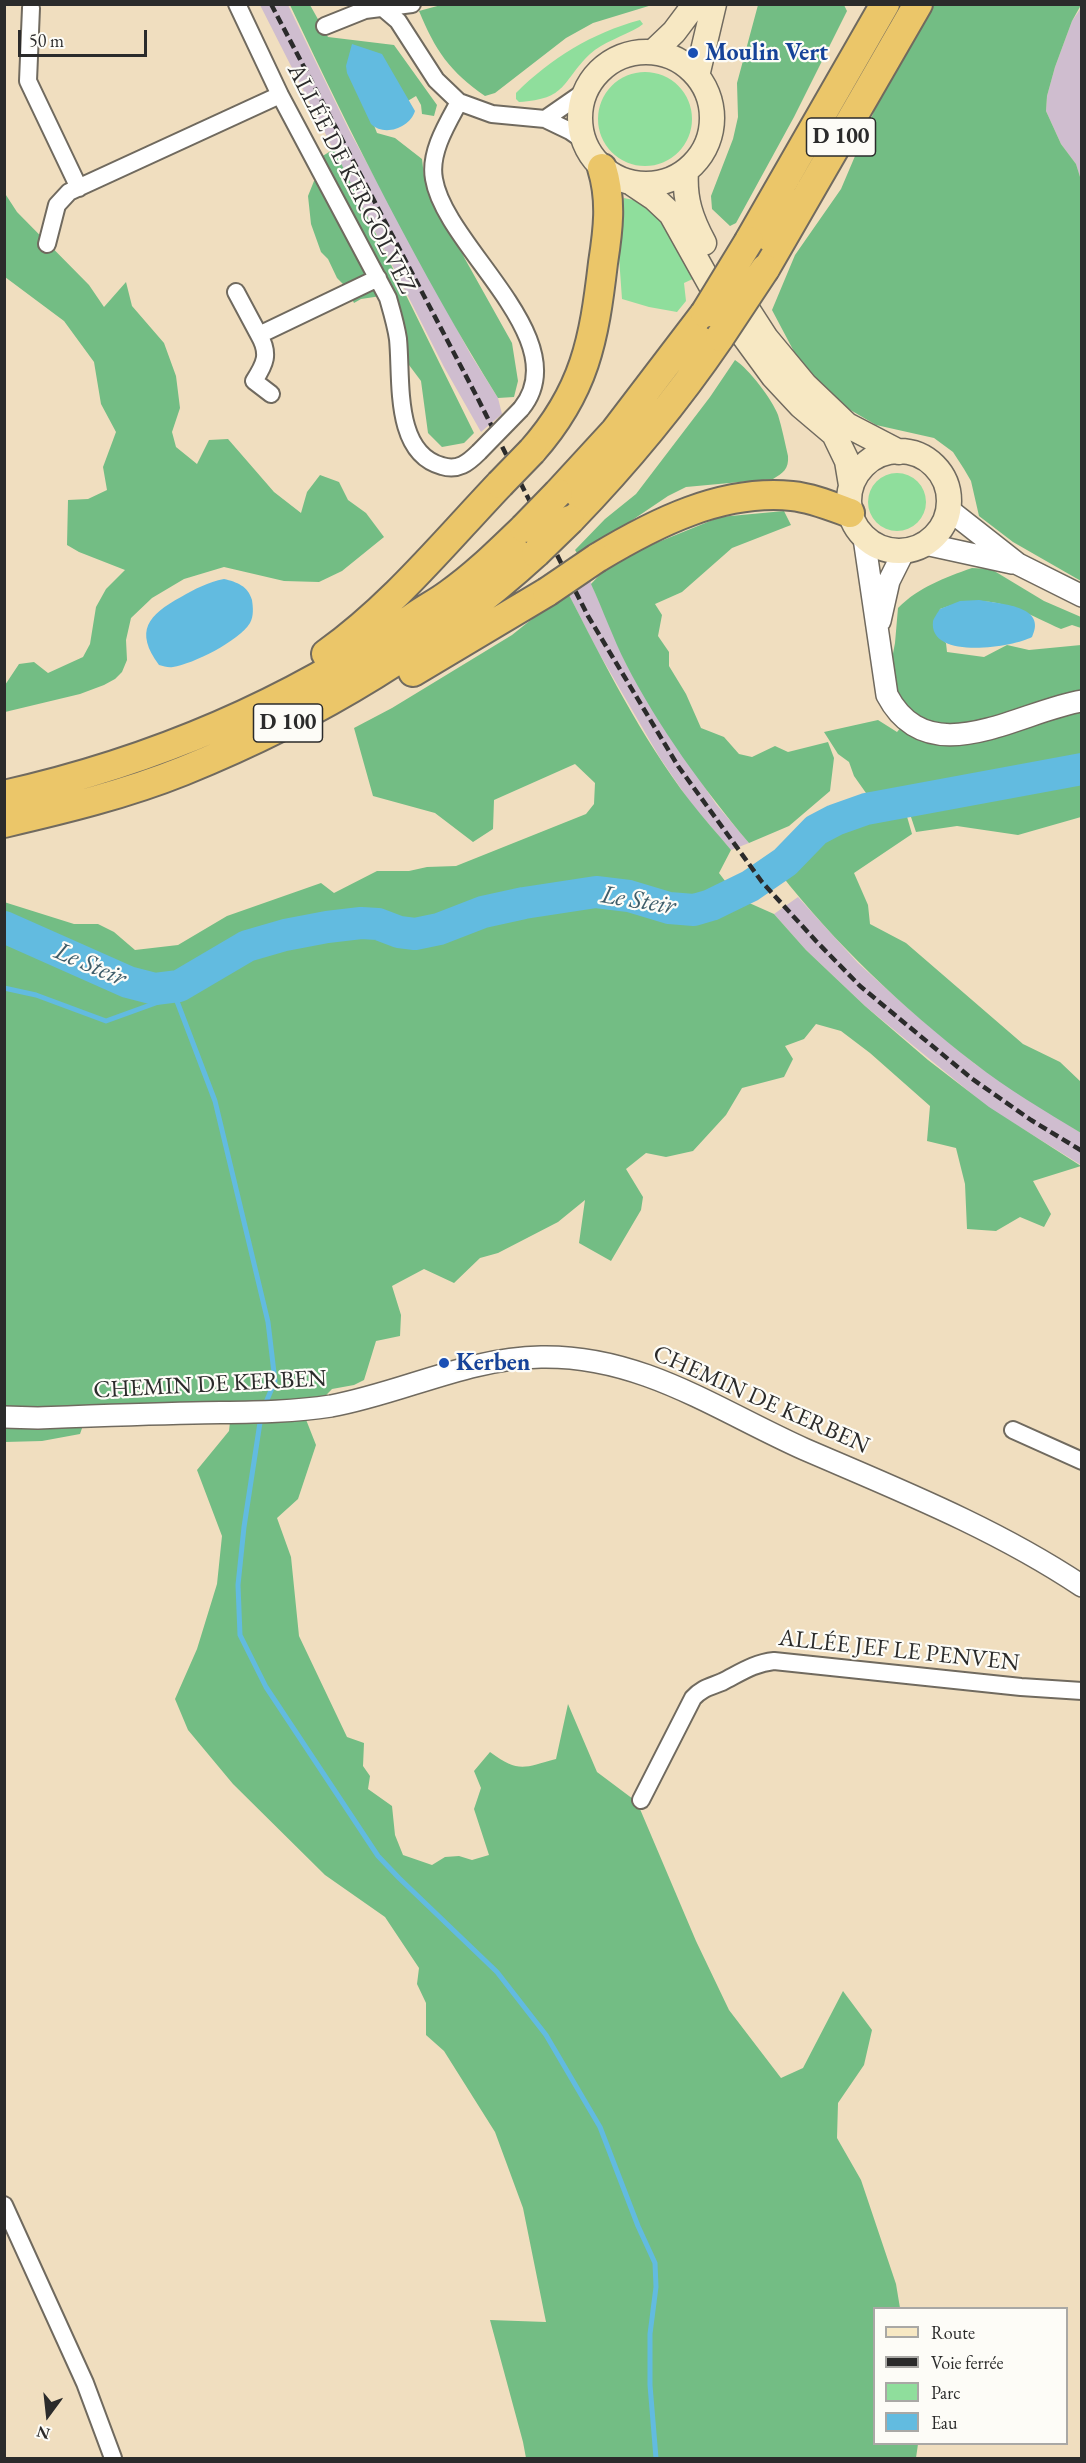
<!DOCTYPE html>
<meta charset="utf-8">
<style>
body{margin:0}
#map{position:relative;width:1086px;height:2463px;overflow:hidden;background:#f0debf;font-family:"EB Garamond",serif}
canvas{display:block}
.frame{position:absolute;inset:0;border:6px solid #2b2b2b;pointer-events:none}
.legend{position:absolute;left:873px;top:2307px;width:195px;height:138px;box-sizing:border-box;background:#fdfcf7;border:2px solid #a9a8a5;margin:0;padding:8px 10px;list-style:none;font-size:18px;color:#2b2b2b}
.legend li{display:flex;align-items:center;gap:12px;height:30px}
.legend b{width:30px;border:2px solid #a9a8a5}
.north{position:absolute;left:18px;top:2385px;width:60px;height:60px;-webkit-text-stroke:4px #fdfcf7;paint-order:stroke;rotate:195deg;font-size:16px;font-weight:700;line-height:24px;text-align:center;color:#2b2b2b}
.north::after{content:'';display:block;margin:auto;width:21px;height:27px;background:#2b2b2b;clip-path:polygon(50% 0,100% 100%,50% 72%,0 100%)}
.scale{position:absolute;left:18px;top:30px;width:129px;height:27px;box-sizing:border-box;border:3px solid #2b2b2b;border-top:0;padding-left:8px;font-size:18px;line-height:21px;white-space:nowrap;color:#2b2b2b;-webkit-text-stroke:4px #fdfcf7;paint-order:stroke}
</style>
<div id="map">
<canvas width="1086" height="2463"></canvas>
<div class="frame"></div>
<ul class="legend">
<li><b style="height:8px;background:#f7e8c3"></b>Route</li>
<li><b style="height:8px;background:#2b2b2b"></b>Voie ferrée</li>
<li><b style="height:16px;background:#8fde9c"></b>Parc</li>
<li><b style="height:16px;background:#62bbe0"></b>Eau</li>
</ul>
<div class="north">N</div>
<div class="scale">50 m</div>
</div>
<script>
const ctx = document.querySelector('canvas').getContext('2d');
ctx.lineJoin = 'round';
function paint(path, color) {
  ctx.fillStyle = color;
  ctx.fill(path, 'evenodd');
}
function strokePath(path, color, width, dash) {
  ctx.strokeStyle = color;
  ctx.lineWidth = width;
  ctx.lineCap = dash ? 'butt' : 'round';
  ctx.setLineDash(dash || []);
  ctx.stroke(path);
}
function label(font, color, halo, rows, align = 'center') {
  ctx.font = font + ' "EB Garamond",serif';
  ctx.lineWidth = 4.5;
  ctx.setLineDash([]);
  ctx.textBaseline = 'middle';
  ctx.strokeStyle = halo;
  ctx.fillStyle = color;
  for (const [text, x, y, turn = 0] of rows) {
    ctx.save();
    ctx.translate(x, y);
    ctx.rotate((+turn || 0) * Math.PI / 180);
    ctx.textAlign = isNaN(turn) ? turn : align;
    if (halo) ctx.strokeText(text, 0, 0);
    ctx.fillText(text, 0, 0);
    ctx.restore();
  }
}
const industrial = new Path2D(`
 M260 5H288L349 130 471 355 498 398 502 414 481 432 444 367Z
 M1081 8V180L1076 164 1061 144 1046 111 1047 96 1055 67 1072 21Z
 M588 576 626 664 659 719 716 804 749 843 731 850 690 802 660 758 596 648 567 591Z
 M798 897 858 963 911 1011 975 1064 1081 1133V1165L989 1108 865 1006 806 950 774 914Z`);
const green = new Path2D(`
 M640 20 643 24 639 27C624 36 603 42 590 54 561 82 568 99 519 102L516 99V93C551 58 592 33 640 20Z
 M598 119a47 47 0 1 1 94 0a47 47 0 1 1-94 0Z
 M624 198 638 201 659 215 697 277 684 283 686 301 677 312 649 307 622 299 618 243Z
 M868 502a29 29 0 1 1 58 0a29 29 0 1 1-58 0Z`);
const forest = new Path2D(`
 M290 5H310L328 37 394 45 437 105 434 116 422 114 421 105 416 96 401 105 368 110 377 133 395 138 422 159 424 176 465 259 512 343 518 381 514 397 498 398C420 272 353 139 290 5Z
 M441 5V4L652 5 593 23 566 38 495 93 485 96C450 72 435 50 419 11Z
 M758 5H844L847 11 794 117 736 223 730 226 712 209 711 196 733 139 738 117 737 83Z
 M932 5H1081L1072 21 1055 67 1047 96 1046 111 1061 144 1076 164 1081 180V581L1013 542 979 516 971 481 964 469 953 452 934 438 876 425 835 401 799 361 772 310 795 255 841 189 881 95Z
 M334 149 474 433 464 443 442 447 428 433 421 381 409 365 407 346 381 296 361 299 354 303 346 287 337 278 328 259 321 252 311 224 308 196 314 181 333 179 321 157Z
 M4 192 17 212 89 285 104 307 126 282 132 306 164 343 176 376 180 408 172 432 176 447 197 464 209 440 228 439 274 492 301 513 307 492 320 475 339 482 348 500 366 513 384 537 342 571 319 582 284 581 224 567 184 579 152 598 131 618 126 640 127 660 122 672 115 679 104 685 80 694 5 712V685L19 664 34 662 48 673 83 657 90 644 96 607 106 589 125 570 79 552 67 545 68 500 88 499 107 490 103 467 116 432 101 404 94 362 64 321 5 277Z
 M735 360C749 369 772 399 778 415 782 428 785 443 788 456 789 469 783 473 773 479L686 487 668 496 579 556 575 550 605 519 636 494 710 397Z
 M784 511 791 525 732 548 682 592 655 604 662 615 658 636 669 652V666L686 694 701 728 724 737 739 754 752 757 775 746 788 752 828 742 834 758 830 791 789 826 749 843C703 788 659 728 626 664 613 638 603 610 591 584L608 566 629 554 720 517Z
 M972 568 991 569 1044 601 1081 617V628L1072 625 1061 629C1017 609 989 590 940 609L936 633 946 643 947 652 984 657 1007 645 1029 650 1081 645V817L1018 835 957 826 916 832 909 811 896 791 866 793 854 776 849 762 838 754 824 732 878 720 897 732 903 725 930 724 895 700 890 669 895 643 898 608C919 587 944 578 972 568Z
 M567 591C604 663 641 737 690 801 703 818 718 834 731 850L719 873 738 898 774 914 806 950 865 1006 928 1060 989 1107 1081 1166 1033 1181 1051 1214 1044 1227 1020 1217 996 1231 967 1229 965 1184 956 1148 927 1141 930 1106 870 1053 841 1031 816 1024 804 1039 785 1046 793 1059 784 1077 742 1088 726 1115 693 1151 666 1157 646 1153 626 1169 643 1197 641 1210 611 1261 579 1243 585 1200 558 1222 498 1253 480 1258 454 1283 424 1269 392 1286 401 1315 400 1336 376 1341 364 1380 354 1385 332 1389 305 1417 316 1445 298 1499 277 1518 291 1557 299 1636 347 1737 364 1743 363 1766 370 1776 368 1789 392 1806 395 1835 403 1855 432 1865 445 1857 459 1856 472 1860 489 1855 474 1809 481 1788 474 1771 490 1752C519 1773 523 1768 556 1759L568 1704 597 1772 637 1802 696 1941 729 2010 781 2078 803 2068 843 1991 872 2030 864 2065 838 2103 837 2138 861 2180 896 2284 900 2308H874V2444H918L916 2458H526L523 2442 490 2320 546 2322 523 2208 495 2132 444 2051 426 2035V2003L417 1984 419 1968 385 1917 325 1875 233 1784 188 1730 175 1699 197 1649 217 1584 222 1536 197 1470 229 1431 232 1404 89 1408 80 1434 42 1441 5 1442 4 902 74 924H98L114 932 135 950 178 945 227 916 321 883 334 893 377 871H409L427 867 456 866 586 814 594 804 595 783 575 764 494 800 493 829 473 842 435 813 373 796 354 728 392 708 512 635Z
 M904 806 912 834 854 873 868 905 870 924 906 943 1023 1044 1060 1062 1081 1082V1133C1045 1111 1007 1089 974 1063 902 1007 835 944 779 872L826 839Z`);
const water = new Path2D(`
 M352 44 382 54 415 111C410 128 384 137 371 124L347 73 346 66Z
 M224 579C237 582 248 586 252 600 253 607 254 616 250 623 239 641 193 664 173 667 168 668 164 666 159 665 134 631 148 615 181 597 195 589 208 582 224 579Z
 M979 600C999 604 1048 605 1032 637 1014 647 928 661 933 621 934 618 938 612 940 609L960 601Z`);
const stream = new Path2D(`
 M4 988 36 995 106 1021 175 996 179 986
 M175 996 215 1101 268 1322 275 1381 264 1407
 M261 1416 244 1527 238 1585 240 1635 266 1687 378 1856 399 1878 497 1972 546 2035 600 2127 638 2226 655 2263 656 2287 650 2334V2385L656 2458`);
const river = new Path2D(`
 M4 927 128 982 155 989 179 986 247 946 285 935 327 927 361 923 378 924 399 932 415 934 439 929 483 912 524 903 596 892 629 896 669 908 694 910 711 905 750 886 785 862 816 830 835 820 866 809 1082 769`);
const minor = new Path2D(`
 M237 4 280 95 388 298C392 312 396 325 398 339 402 379 393 453 442 466 458 471 468 463 479 452
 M378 4 398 21 436 80 459 102 492 114 545 119 570 131 583 140
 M31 8 28 81 79 188
 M325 26 365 10 412 4
 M459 102C447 124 429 153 434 179 445 247 578 340 521 409
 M545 119 584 92
 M47 244 57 205 69 192 280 95
 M236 292 259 335 378 278
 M259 335C270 354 265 364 254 381L271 394
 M1013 1430 1082 1461
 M641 1800 693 1698C702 1688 710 1687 722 1682 740 1673 754 1663 774 1661L1021 1687 1082 1691
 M4 2205 85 2383 113 2458`);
const tertiary = new Path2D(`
 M948 509 1018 564 1082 596
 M864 538 887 695C929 775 1019 711 1082 701
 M925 544 1012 563
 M880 621 889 581 904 551
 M4 1417 38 1418C90 1416 141 1414 193 1413 239 1412 286 1413 331 1406 402 1393 468 1358 541 1357 641 1355 717 1410 804 1449 899 1490 995 1528 1082 1586`);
const secondary = new Path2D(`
 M580 118a66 66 0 1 1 132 0a66 66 0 1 1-132 0Z
 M653 52 674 32 695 4
 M697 76 714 4
 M686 171C684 199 691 219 704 243
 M633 184 654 198 671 214 724 309 773 376 801 406 834 434 847 461 851 485
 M735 290 766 338 805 385 847 425 899 452
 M849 501a50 50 0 1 1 100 0a50 50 0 1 1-100 0Z`);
const trunk = new Path2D(`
 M749 241 885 4
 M765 269 918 4
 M532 451C585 391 594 340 603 263 608 231 612 200 602 168
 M558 493 615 431 705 313
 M570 520C625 463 675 403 720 337
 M597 558C655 523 722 489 792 496 812 498 831 506 850 513
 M326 654C392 607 444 543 500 484
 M413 672 547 592
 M4 795C151 762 287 705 411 619 423 610 437 603 449 594 476 575 500 551 524 528
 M4 823C64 809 126 794 183 771 314 718 432 648 536 553`);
const rail = new Path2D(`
 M271 4 477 397 588 616 678 766 762 882 816 941 860 986 971 1078 1031 1120 1082 1151`);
const minorBridge = new Path2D(`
 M479 452 521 409`);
const trunkBridge = new Path2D(`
 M705 313 749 241
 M720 337 765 269
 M500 484 532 451
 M524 528 558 493
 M536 553 570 520
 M547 592 597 558`);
const markers = [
 [693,53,6,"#1a4fb4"],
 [444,1363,6,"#1a4fb4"]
];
const shields = [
 [841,137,69],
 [288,723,69]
];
const shieldNames = [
 ["D 100",841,137],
 ["D 100",288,723]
];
const transitNames = [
 ["Moulin Vert",705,53],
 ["Kerben",456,1363]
];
const streetNames = [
 ["ALLÉE DE KERGOLVEZ",351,179,63],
 ["CHEMIN DE KERBEN",210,1385,-3],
 ["CHEMIN DE KERBEN",761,1400,24],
 ["ALLÉE JEF LE PENVEN",899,1651,6]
];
const waterNames = [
 ["Le Steir",638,901,9],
 ["Le Steir",90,965,23]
];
paint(industrial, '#cfbdcf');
paint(green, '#8fde9c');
paint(forest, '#73bd84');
paint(water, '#62bbe0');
strokePath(stream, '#62bbe0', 5);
strokePath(river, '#62bbe0', 32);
strokePath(minor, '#706a5f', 20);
strokePath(tertiary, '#706a5f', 24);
strokePath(secondary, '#706a5f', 27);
strokePath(trunk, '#706a5f', 32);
strokePath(minor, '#fff', 16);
strokePath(tertiary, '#fff', 21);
strokePath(secondary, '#f7e8c3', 24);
strokePath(trunk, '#ebc669', 28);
strokePath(rail, '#2b2b2b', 4.5, [9, 4.5]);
strokePath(minorBridge, '#706a5f', 20, []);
strokePath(trunkBridge, '#706a5f', 32, []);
strokePath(minorBridge, '#fff', 16);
strokePath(trunkBridge, '#ebc669', 28);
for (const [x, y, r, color] of markers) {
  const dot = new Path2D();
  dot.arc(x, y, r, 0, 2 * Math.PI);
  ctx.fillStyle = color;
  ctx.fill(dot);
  strokePath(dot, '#fdfcf7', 2);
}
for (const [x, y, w] of shields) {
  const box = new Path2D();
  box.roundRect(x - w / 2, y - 19, w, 38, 4.5);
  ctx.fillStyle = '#fdfcf7';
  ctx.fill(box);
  strokePath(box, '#2b2b2b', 1.5);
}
label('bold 22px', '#2b2b2b', null, shieldNames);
label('bold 24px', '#164399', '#fdfcf7', transitNames, 'left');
label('24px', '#2b2b2b', '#fdfcf7', streetNames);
label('italic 26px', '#3e5d6a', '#fdfcf7', waterNames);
</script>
